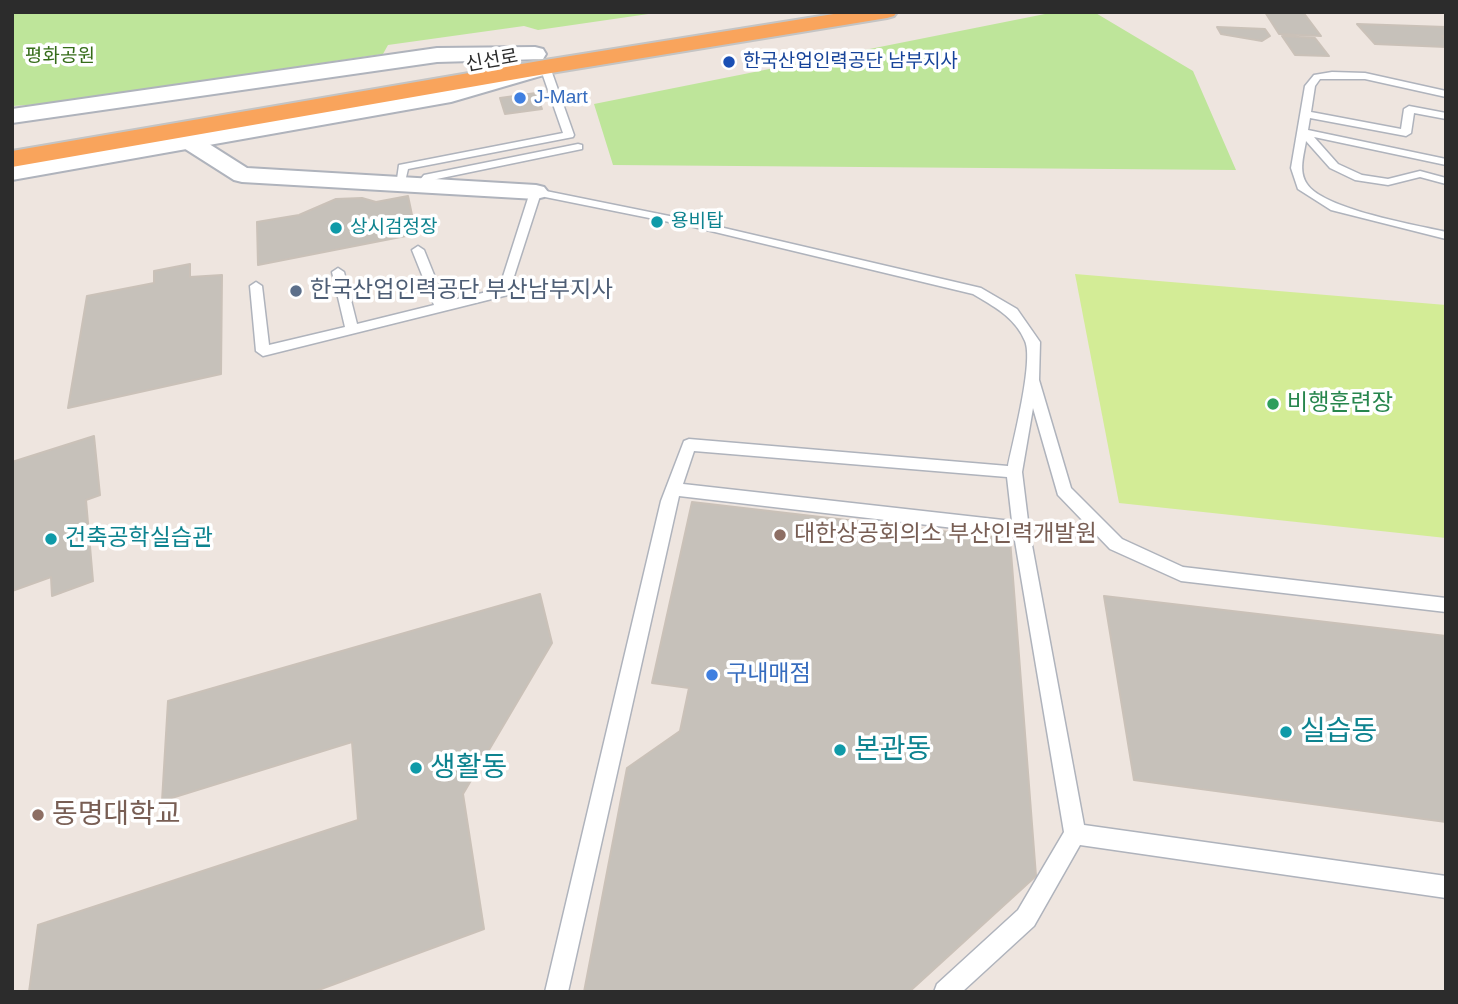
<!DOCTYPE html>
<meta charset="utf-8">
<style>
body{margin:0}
#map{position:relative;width:1458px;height:1004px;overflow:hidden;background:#eee5df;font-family:Helvetica,sans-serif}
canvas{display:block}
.frame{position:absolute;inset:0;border:14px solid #2c2c2c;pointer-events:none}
</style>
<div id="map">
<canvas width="1458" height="1004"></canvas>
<div class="frame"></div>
</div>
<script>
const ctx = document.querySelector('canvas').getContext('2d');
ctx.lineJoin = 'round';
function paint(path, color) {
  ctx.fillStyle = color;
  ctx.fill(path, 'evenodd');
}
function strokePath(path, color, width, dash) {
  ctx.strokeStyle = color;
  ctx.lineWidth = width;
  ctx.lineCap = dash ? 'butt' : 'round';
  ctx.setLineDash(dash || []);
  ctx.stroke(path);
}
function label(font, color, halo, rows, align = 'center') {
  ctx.font = font + ' Helvetica,"Noto Sans KR",sans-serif';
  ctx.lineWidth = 7;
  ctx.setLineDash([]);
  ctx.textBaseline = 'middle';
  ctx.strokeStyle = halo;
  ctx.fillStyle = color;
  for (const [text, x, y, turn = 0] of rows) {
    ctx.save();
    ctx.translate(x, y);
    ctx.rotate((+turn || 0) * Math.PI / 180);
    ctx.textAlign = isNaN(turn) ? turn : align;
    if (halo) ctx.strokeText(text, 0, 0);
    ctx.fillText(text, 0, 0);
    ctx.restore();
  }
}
const green = new Path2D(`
 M12 12H662L538 30 524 26 388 45 383 54 43 104 12 106Z
 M1055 12H1094L1193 71 1236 170 613 165 594 104Z`);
const pitch = new Path2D(`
 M1075 274 1446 305V538L1119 503Z`);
const building = new Path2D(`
 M1265 12H1303L1321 36 1279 34Z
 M1357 24 1446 27V36H1442L1446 40V47L1375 44Z
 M1217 27 1265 29 1270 36 1262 41 1221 34Z
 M1282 36 1315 38 1329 56 1295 55Z
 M536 93 542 109 505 114 500 98Z
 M408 196 416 234 258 265 257 222 299 215 336 199 362 198 376 202Z
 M190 264V277L222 275 221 374 68 408 87 296 154 283V271Z
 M94 436 100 495 86 500 93 581 52 596 51 577 12 591V462Z
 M692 502 1010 539 1036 876 909 992H584L627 768 680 731 689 688 652 683Z
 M540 594 552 643 463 794 484 929 313 992H29L38 925 358 820 352 742 162 801 168 701Z
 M1104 596 1446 636V822L1134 780Z`);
const service = new Path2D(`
 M545 64 550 67 574 135 573 137 408 169 404 186H396L399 165 563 133 540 67Z
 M1332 72 1365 73 1446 91V97L1365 79H1320L1315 86 1311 112 1401 129 1404 109 1409 106 1446 113V119L1414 113 1411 133 1406 136 1310 118 1308 130 1446 159V165L1314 137 1338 164 1362 175 1388 179 1420 171 1446 178V184L1420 177 1388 185 1355 180 1330 168 1306 141C1304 155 1298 171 1307 184 1323 209 1416 225 1446 232V239L1331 210 1298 189 1291 168 1305 86 1314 75Z
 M578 144 582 145V149L432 180 421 189 415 186 424 175Z
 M536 189 694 221 981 288 1017 309 1040 342 1039 380 1071 488 1122 539 1183 567 1446 598V612L1181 581 1110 549 1058 495 1033 408 1022 472 1029 529 1084 825 1446 876V898L1080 845 1034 926 962 992H934L937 984 1018 910 1064 832 1014 535 679 496 568 992H545L661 501 684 441 689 439 1008 466C1013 441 1034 361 1025 341 1015 317 993 306 973 294L694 227 540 196 508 295 263 356 256 351 250 286 256 282 262 286 269 345 345 327 332 272 338 268 344 272 357 324 434 305 412 250 418 246 424 250 445 302 499 289 530 192ZM694 451 1007 477 1012 521 683 484Z`);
const minor = new Path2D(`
 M187 133 195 135 247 168 536 185 544 187 548 192 544 197 536 199 242 182 234 180 179 145 176 140 179 135Z`);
const secondary = new Path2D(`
 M535 47 543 49 546 54 543 59 437 62 12 123V109L437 48Z
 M539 62 547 64 550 69 547 74 451 102 12 180V164L448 88Z`);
const trunk = new Path2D(`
 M846 12H897L894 16 887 18 545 74 12 167V151L545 60Z`);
const markers = [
 [729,62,7,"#1a4fb4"],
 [520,98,7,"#3f7fe0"],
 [657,222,7,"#0f9aa8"],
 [336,228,7,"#0f9aa8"],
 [296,291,7,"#5c6f8a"],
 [1273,404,7,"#2e9e5b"],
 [780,535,7,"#8d6e63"],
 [51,539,7,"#0f9aa8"],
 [712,675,7,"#3f7fe0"],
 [1286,732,7,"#0f9aa8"],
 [840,750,7,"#0f9aa8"],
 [416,768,7,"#0f9aa8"],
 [38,815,7,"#8d6e63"]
];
const farParknames = [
 ["평화공원",60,57]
];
const farStreetnames = [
 ["신선로",492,61,-10]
];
const farTransitnames = [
 ["한국산업인력공단 남부지사",743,62]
];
const farShopnames = [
 ["J-Mart",534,98]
];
const farCulturenames = [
 ["용비탑",671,222],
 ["상시검정장",350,228]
];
const serviceNames = [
 ["한국산업인력공단 부산남부지사",310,291]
];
const leisureNames = [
 ["비행훈련장",1287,404]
];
const educationNames = [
 ["대한상공회의소 부산인력개발원",794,535]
];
const cultureNames = [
 ["건축공학실습관",65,539]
];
const shopNames = [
 ["구내매점",726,675]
];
const nearCulturenames = [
 ["실습동",1300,732],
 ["본관동",854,750],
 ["생활동",430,768]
];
const nearEducationnames = [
 ["동명대학교",52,815]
];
paint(green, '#bee59a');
paint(pitch, '#d3ec96');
paint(building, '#c6c1ba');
strokePath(building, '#cac1b8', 2);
strokePath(service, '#afb3bc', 3);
strokePath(minor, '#afb3bc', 4);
strokePath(secondary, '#afb3bc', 4);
strokePath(trunk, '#c4c4c4', 4);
paint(service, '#fff');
paint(minor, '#fff');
paint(secondary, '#fff');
paint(trunk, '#f9a45c');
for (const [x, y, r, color] of markers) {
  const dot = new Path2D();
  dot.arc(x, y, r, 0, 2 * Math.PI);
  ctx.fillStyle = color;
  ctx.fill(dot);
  strokePath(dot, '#fff', 2.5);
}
label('19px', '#356c19', '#fff', farParknames);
label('19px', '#2c2c2c', '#fff', farStreetnames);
label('19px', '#164399', '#fff', farTransitnames, 'left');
label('19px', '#366cbe', '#fff', farShopnames, 'left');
label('19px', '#0d838f', '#fff', farCulturenames, 'left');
label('23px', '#4e5e75', '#fff', serviceNames, 'left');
label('23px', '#27864d', '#fff', leisureNames, 'left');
label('23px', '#785e54', '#fff', educationNames, 'left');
label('23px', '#0d838f', '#fff', cultureNames, 'left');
label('23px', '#366cbe', '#fff', shopNames, 'left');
label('28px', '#0d838f', '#fff', nearCulturenames, 'left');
label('28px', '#785e54', '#fff', nearEducationnames, 'left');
</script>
